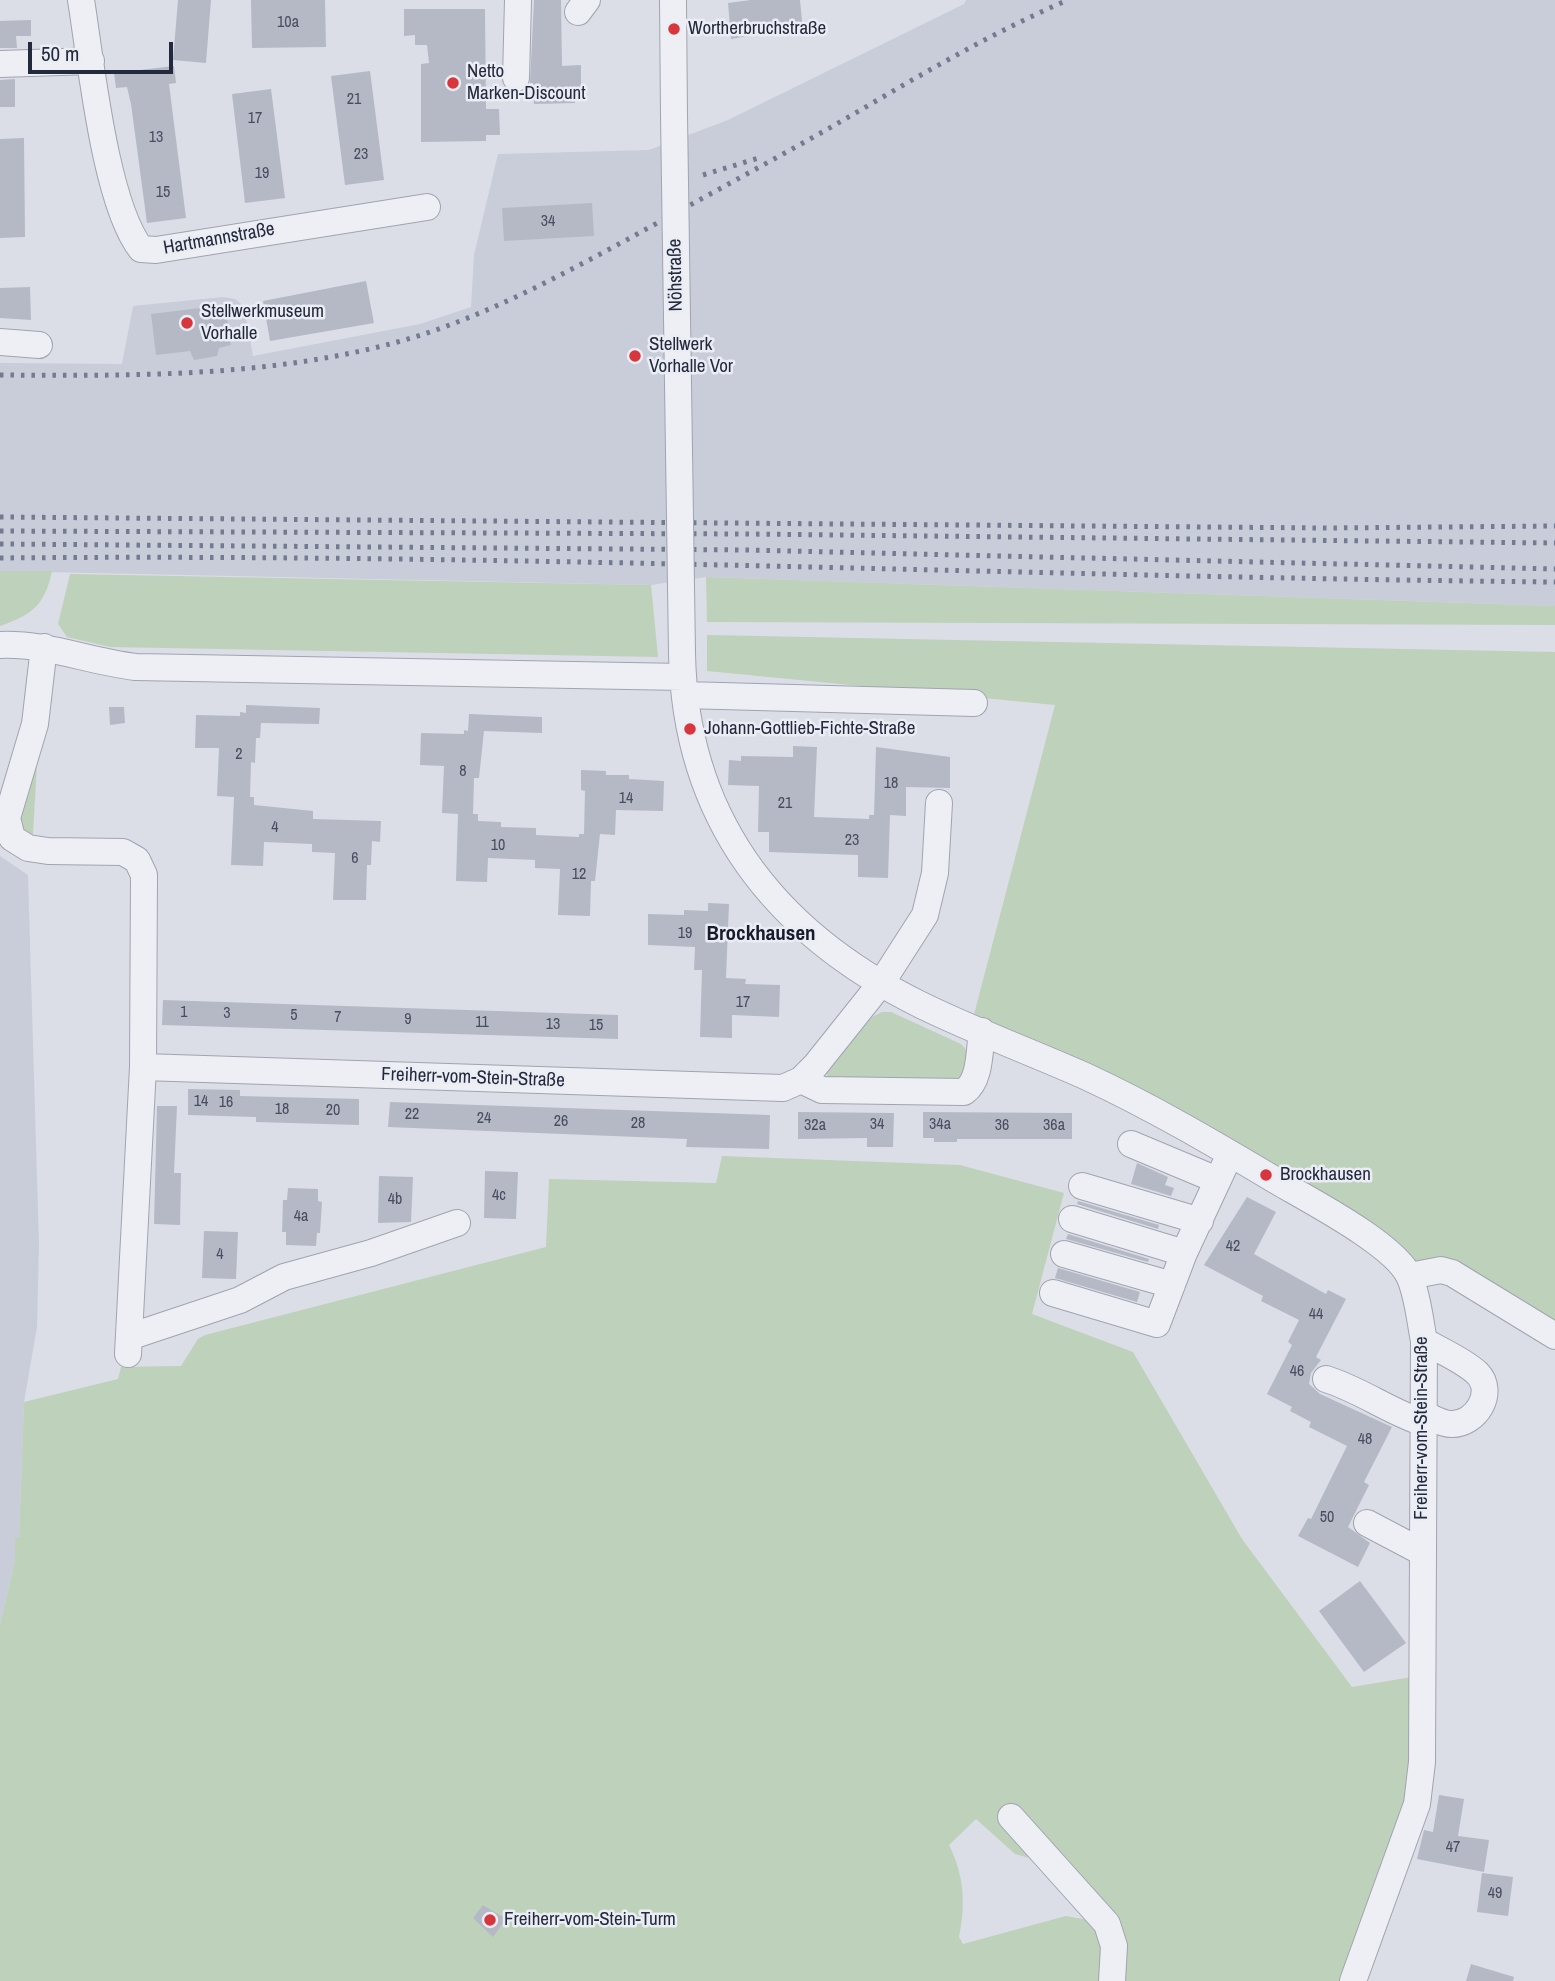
<!DOCTYPE html>
<meta charset="utf-8">
<style>
body{margin:0}
#map{position:relative;width:1555px;height:1981px;overflow:hidden;background:#dbdee6;font-family:"Archivo Narrow",sans-serif}
canvas{display:block}
.scale{position:absolute;left:28px;top:42px;width:145px;height:32px;box-sizing:border-box;border:4px solid #242a3d;border-top:0;padding-left:9px;font-size:21px;line-height:24px;white-space:nowrap;color:#242a3d;-webkit-text-stroke:5px #eaedf4;paint-order:stroke}
</style>
<div id="map">
<canvas width="1555" height="1981"></canvas>
<div class="scale">50 m</div>
</div>
<script>
const ctx = document.querySelector('canvas').getContext('2d');
ctx.lineJoin = 'round';
function paint(path, color) {
  ctx.fillStyle = color;
  ctx.fill(path, 'evenodd');
}
function strokePath(path, color, width, dash) {
  ctx.strokeStyle = color;
  ctx.lineWidth = width;
  ctx.lineCap = dash ? 'butt' : 'round';
  ctx.setLineDash(dash || []);
  ctx.stroke(path);
}
function label(font, color, halo, rows, align = 'center') {
  ctx.font = font + ' "Archivo Narrow",sans-serif';
  ctx.lineWidth = 5;
  ctx.setLineDash([]);
  ctx.textBaseline = 'middle';
  ctx.strokeStyle = halo;
  ctx.fillStyle = color;
  for (const [text, x, y, turn = 0] of rows) {
    ctx.save();
    ctx.translate(x, y);
    ctx.rotate((+turn || 0) * Math.PI / 180);
    ctx.textAlign = isNaN(turn) ? turn : align;
    if (halo) ctx.strokeText(text, 0, 0);
    ctx.fillText(text, 0, 0);
    ctx.restore();
  }
}
const built = new Path2D(`
 M966 0H1555V606L706 577 651 585 0 571V363L122 364 133 306 223 297 235 299 244 306 253 356 420 324 471 307 474 255 498 154 649 150 728 120 964 4Z
 M0 856 28 875 39 1245 37 1327 24 1402 19 1539H15V1560L0 1625Z`);
const green = new Path2D(`
 M0 571H52C45 605 32 615 0 626Z
 M70 574 651 585 658 657 110 647 67 637 58 624Z
 M706 577 1555 606V625L707 622Z
 M707 635 1555 652V1336L1425 1271 971 1026 1055 705 707 671Z
 M37 764 33 834 29 839 25 834 16 813Z
 M882 1012H891L961 1044 970 1054 965 1080 827 1078V1071L872 1017Z
 M722 1156 960 1165 1064 1193 1032 1314 1133 1352 1242 1539 1352 1687 1412 1677 1420 1761 1351 1981H0V1625L15 1560V1538H19L24 1402 118 1379 121 1367 181 1366 198 1339 205 1335 546 1247 549 1179 716 1183ZM976 1819 1015 1854 1040 1861 1094 1921 1066 1916 963 1944 959 1937C966 1904 964 1875 949 1845Z`);
const building = new Path2D(`
 M178 0H211L206 63 173 60Z
 M251 0H325L326 47 252 48Z
 M534 0H561L562 66 581 65V87H575V103L534 104 533 83H530Z
 M751 0H800L803 31 780 34 779 31 731 39 728 3Z
 M404 9H485L486 109H499L500 135H486V141L421 142V64L429 63 427 45H415V35L404 36Z
 M31 20V36H16L17 48H0V21Z
 M174 66 176 83 169 84 186 218 147 223 131 104 127 87 116 88 114 73Z
 M370 71 384 180 345 185 331 76Z
 M15 79V107H0V80Z
 M271 89 285 198 245 203 232 94Z
 M24 138 25 237 0 238V139Z
 M592 203 594 236 504 241 502 208Z
 M366 281 374 323 270 341 263 301Z
 M30 287 31 320 0 318V288Z
 M225 305 231 345 219 348 217 356 194 360 190 351 156 355 151 314Z
 M246 705 320 708 319 724 261 723 260 738H256L255 763 251 762 250 797H254V805L313 811V819L381 821 380 842 372 841 371 865H367L366 900H333L335 853 312 852V844L264 842 263 866 231 865 234 797 217 796 219 748H195L196 715 240 716V712L246 713Z
 M109 707H124L125 723 110 725Z
 M469 714 542 717V733L484 731 479 778H474L473 814H478V821L501 822V827L536 828V835L579 837V834H584L585 791 581 790V770L606 771V775H629V779L664 781 663 811 616 810 615 835 600 834 595 881H591L590 916 558 915 560 869 535 868V860L488 858 487 882 456 881 458 814 442 813 444 766 420 765 421 733 464 734V730L468 731Z
 M793 746 817 747 814 817 869 819V815H874L876 747 950 757V788L906 787V816L890 815 888 878 858 877V855L769 852V832H758L759 786 728 785 729 760 741 761V756L793 757Z
 M708 903 729 904 726 978 746 979 745 984 780 985 779 1017 732 1015V1038L700 1037 702 970H694L695 947 648 945V914L684 915V910L708 911Z
 M163 1000 618 1015V1039L162 1025Z
 M188 1089 240 1090V1096L359 1099V1125L256 1122V1117L188 1115Z
 M390 1102 770 1115 769 1149 686 1147 687 1139 388 1127Z
 M157 1106H177L174 1173H181L180 1225 154 1224Z
 M798 1112 894 1113 893 1147H867V1138L798 1139Z
 M923 1112 1072 1113V1139H957V1142H934V1138H923Z
 M1137 1163 1168 1177 1165 1185 1174 1188 1171 1196 1131 1184Z
 M485 1171 518 1172 516 1219 484 1218Z
 M379 1176 413 1177 411 1222 378 1223Z
 M288 1188 318 1189V1201L322 1202 320 1233H317L316 1246 286 1245V1232H282L283 1200H287Z
 M1247 1197 1276 1212 1254 1254 1326 1294 1328 1290 1346 1299 1316 1357 1321 1360 1311 1373 1309 1384 1320 1394 1392 1427 1364 1482 1369 1485 1348 1527 1370 1543 1358 1567 1298 1536 1308 1518 1311 1519 1347 1446 1309 1427 1311 1422 1290 1411 1292 1407 1267 1394 1292 1345 1288 1342 1299 1320 1261 1301 1263 1296 1204 1265Z
 M1078 1201 1159 1225 1158 1229 1077 1204Z
 M204 1231 238 1232 236 1279 202 1278Z
 M1068 1234 1149 1259 1148 1262 1066 1239Z
 M1058 1268 1140 1292 1137 1302 1055 1278Z
 M1360 1581 1406 1643 1364 1672 1319 1611Z
 M1439 1795 1464 1799 1458 1836 1489 1840 1484 1872 1417 1859 1424 1830 1433 1832Z
 M1482 1873 1513 1877 1508 1916 1477 1912Z
 M483 1905 506 1919 493 1937 473 1918Z
 M1471 1964 1514 1977 1513 1981H1466Z`);
const minor = new Path2D(`
 M81 0C91 62 105 203 141 249L156 250 427 207
 M673 0 674 115
 M578 12 587 0
 M0 64 91 61
 M516 78 518 0
 M0 342 39 345
 M0 645C47 643 90 662 136 667L683 677
 M44 647 35 724 7 818 12 838 28 848 48 851 123 852 137 860 144 875 143 1067 128 1354
 M682 653C685 819 775 933 921 1005 974 1031 1031 1052 1085 1076 1150 1106 1213 1143 1275 1180 1307 1199 1397 1245 1410 1278 1418 1297 1420 1321 1424 1341L1422 1762 1417 1804 1353 1981
 M685 695 974 703
 M143 1067 783 1088 801 1080 815 1066 882 982 925 915 935 873 939 803
 M801 1080 822 1090 964 1092C981 1080 979 1051 982 1031
 M1131 1144 1217 1180
 M1082 1186 1200 1221
 M1072 1219 1184 1253
 M1064 1254 1172 1285
 M1410 1276 1441 1270 1452 1273 1555 1336
 M1053 1293 1157 1324 1184 1253 1230 1154
 M129 1337 240 1300 284 1277 371 1253 457 1223
 M1424 1341C1441 1351 1463 1360 1477 1373 1496 1392 1476 1425 1451 1424 1442 1424 1433 1418 1425 1415
 M1326 1379C1361 1390 1390 1412 1424 1423
 M1367 1523 1422 1552
 M1011 1817 1107 1924 1114 1946 1112 1981`);
const rail = new Path2D(`
 M703 175 762 157
 M0 375C129 376 260 377 386 345 473 323 552 280 630 238 697 201 766 164 833 126 909 82 986 35 1068 0
 M0 517 1327 528 1555 526
 M0 531 747 534 1555 543
 M0 544 746 550 1555 569
 M0 558C518 553 1037 577 1555 582`);
const minorBridge = new Path2D(`
 M674 115 682 653`);
const markers = [
 [674,29,7,"#d6363c"],
 [453,83,7,"#d6363c"],
 [187,323,7,"#d6363c"],
 [635,356,7,"#d6363c"],
 [690,729,7,"#d6363c"],
 [1266,1175,7,"#d6363c"],
 [490,1920,7,"#d6363c"]
];
const numberNames = [
 ["10a",288,23],
 ["21",354,100],
 ["17",255,119],
 ["13",156,138],
 ["23",361,155],
 ["19",262,174],
 ["15",163,193],
 ["34",548,222],
 ["2",239,755],
 ["8",463,772],
 ["18",891,784],
 ["14",626,799],
 ["21",785,804],
 ["4",275,828],
 ["23",852,841],
 ["10",498,846],
 ["6",355,859],
 ["12",579,875],
 ["19",685,934],
 ["17",743,1003],
 ["1",184,1013],
 ["3",227,1014],
 ["5",294,1016],
 ["7",338,1018],
 ["9",408,1020],
 ["11",482,1023],
 ["13",553,1025],
 ["15",596,1026],
 ["14",201,1102],
 ["16",226,1103],
 ["18",282,1110],
 ["20",333,1111],
 ["22",412,1115],
 ["24",484,1119],
 ["26",561,1122],
 ["28",638,1124],
 ["34",877,1125],
 ["34a",940,1125],
 ["32a",815,1126],
 ["36",1002,1126],
 ["36a",1054,1126],
 ["4c",499,1196],
 ["4b",395,1200],
 ["4a",301,1217],
 ["42",1233,1247],
 ["4",220,1255],
 ["44",1316,1315],
 ["46",1297,1372],
 ["48",1365,1440],
 ["50",1327,1518],
 ["47",1453,1848],
 ["49",1495,1894]
];
const poiNames = [
 ["Wortherbruchstraße",688,29],
 ["Netto",467,72],
 ["Marken-Discount",467,94],
 ["Stellwerkmuseum",201,312],
 ["Vorhalle",201,334],
 ["Stellwerk",649,345],
 ["Vorhalle Vor",649,367],
 ["Johann-Gottlieb-Fichte-Straße",704,729],
 ["Brockhausen",1280,1175],
 ["Freiherr-vom-Stein-Turm",504,1920]
];
const streetNames = [
 ["Hartmannstraße",219,239,-10],
 ["Nöhstraße",676,275,-91],
 ["Freiherr-vom-Stein-Straße",473,1078,2],
 ["Freiherr-vom-Stein-Straße",1422,1428,-90]
];
const neighbourhoodNames = [
 ["Brockhausen",761,934]
];
paint(built, '#c9cdd9');
paint(green, '#bed1bb');
paint(building, '#b5b9c6');
strokePath(minor, '#a0a4b0', 28);
strokePath(minor, '#eeeff5', 26);
strokePath(rail, '#737b91', 5, [3.5, 7]);
strokePath(minorBridge, '#a0a4b0', 28, []);
strokePath(minorBridge, '#eeeff5', 26);
for (const [x, y, r, color] of markers) {
  const dot = new Path2D();
  dot.arc(x, y, r, 0, 2 * Math.PI);
  ctx.fillStyle = color;
  ctx.fill(dot);
  strokePath(dot, '#eaedf4', 2.5);
}
label('16px', '#484e5f', null, numberNames);
label('19px', '#242a3d', '#eaedf4', poiNames, 'left');
label('19px', '#242a3d', '#eaedf4', streetNames);
label('bold 21px', '#171c2d', '#eaedf4', neighbourhoodNames);
</script>
